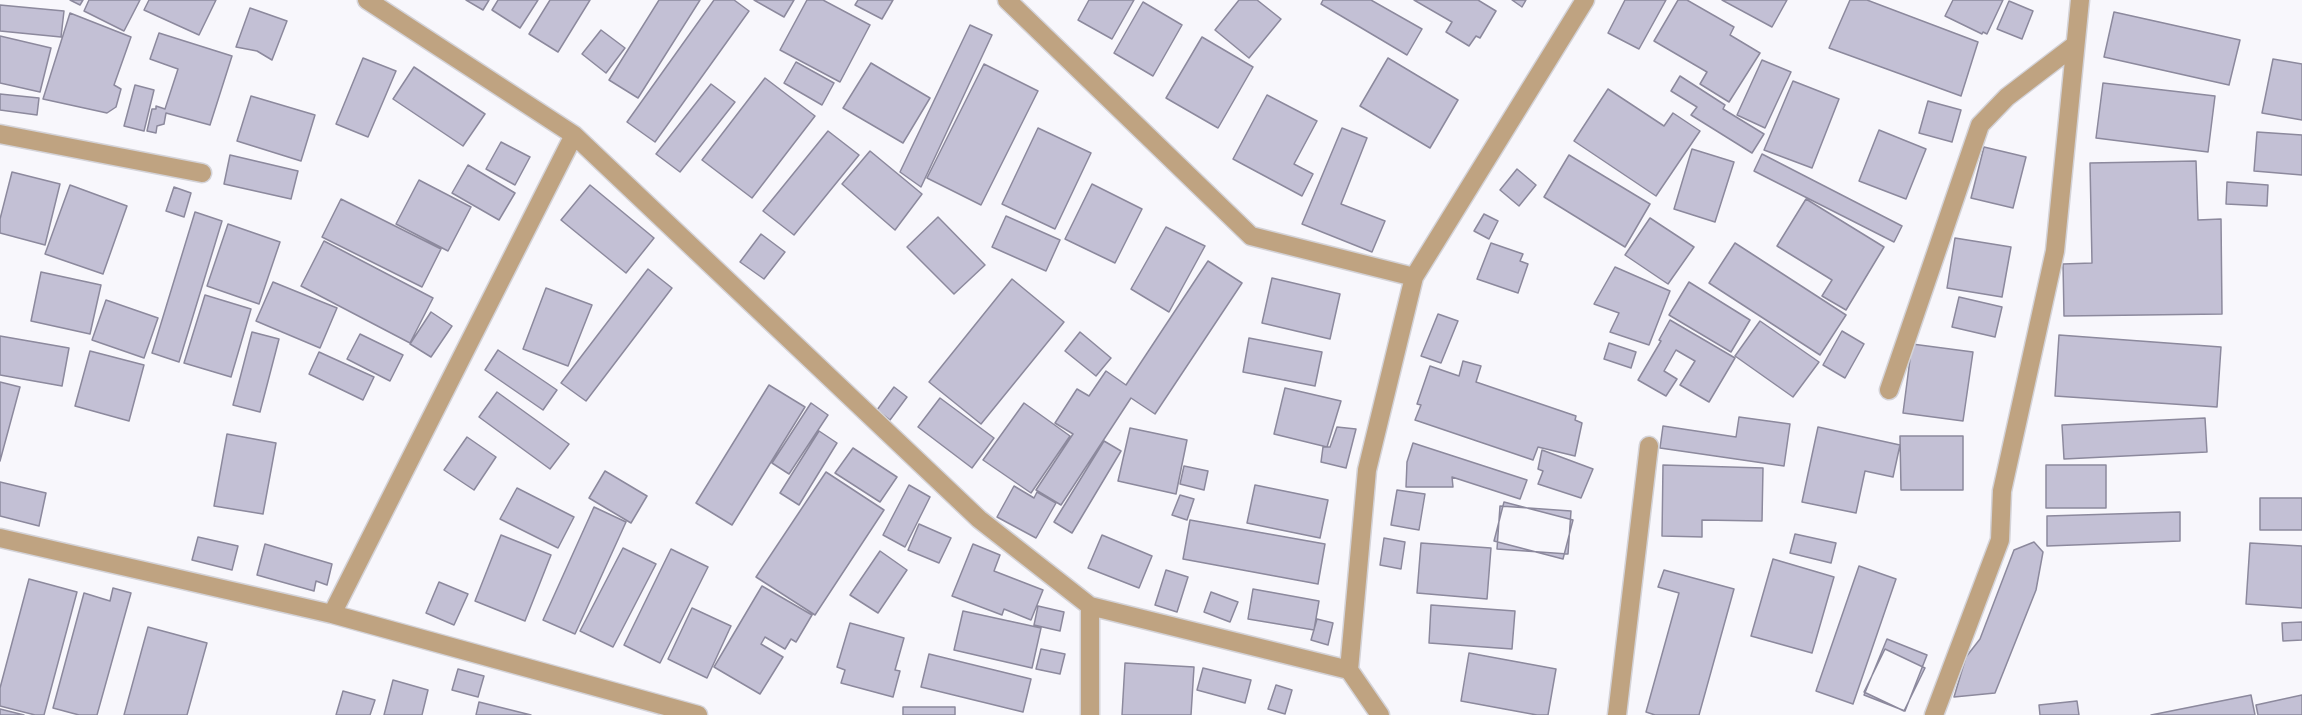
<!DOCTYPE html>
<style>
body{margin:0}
canvas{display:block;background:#f8f7fc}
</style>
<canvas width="2302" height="715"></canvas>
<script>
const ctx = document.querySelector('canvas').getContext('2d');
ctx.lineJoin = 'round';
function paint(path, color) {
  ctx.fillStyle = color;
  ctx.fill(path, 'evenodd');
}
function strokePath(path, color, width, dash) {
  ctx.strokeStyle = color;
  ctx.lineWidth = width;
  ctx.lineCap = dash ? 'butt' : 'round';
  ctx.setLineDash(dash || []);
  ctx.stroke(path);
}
const building = new Path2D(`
 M70 0H83L80 5Z
 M89 0H140L124 31 84 11Z
 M149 0H216L199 35 144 10Z
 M466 0H489L483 10Z
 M498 0H538L520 28 492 10Z
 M550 0H590L558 52 529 34Z
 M659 0H700L638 98 609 80Z
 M714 0H734L749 11 655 142 627 122Z
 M754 0H794L784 17Z
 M807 0H823L870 25 840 82 780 50Z
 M858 0H893L882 19 855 5Z
 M1089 0H1134L1112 39 1078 20Z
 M1239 0H1257L1281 19 1249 58 1215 30Z
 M1323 0H1371L1422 29 1407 55 1321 4Z
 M1414 0H1478L1496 11 1480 38 1476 36 1469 46 1446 32 1452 22Z
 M1512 0H1526L1522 7Z
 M1625 0H1666L1639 49 1608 33Z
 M1678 0H1687L1734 27 1730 35 1760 53 1729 102 1700 84 1707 72 1654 41Z
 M1722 0H1787L1772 27Z
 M1850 0H1867L1978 42 1961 96 1829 48Z
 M1953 0H2003L1987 34 1983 32 1982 34 1945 16Z
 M2009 1 2033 11 2022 39 1997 29Z
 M1143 2 1182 25 1153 76 1114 53Z
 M0 5 64 11 61 37 0 31Z
 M250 8 287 21 272 60 257 51 236 47Z
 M2114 12 2240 40 2229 85 2104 57Z
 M70 13 131 37 114 85 121 89 116 107 107 113 43 99Z
 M970 25 992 35 921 187 900 172Z
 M601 30 625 48 606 73 582 54Z
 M159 33 232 56 210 125 166 113 164 124 157 126 156 133 147 131 152 109H156V106L165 109 178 69 150 59Z
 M0 36 51 48 40 92 0 83Z
 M1202 37 1253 67 1218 128 1166 98Z
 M363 58 396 71 368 137 336 124Z
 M1388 58 1458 100 1430 148 1360 106Z
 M2273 59 2302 64V120L2262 113Z
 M1762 60 1791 72 1765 128 1737 115Z
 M796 62 834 83 822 105 784 83Z
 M871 63 930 98 903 143 843 108Z
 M984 64 1038 91 981 205 927 178Z
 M414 67 485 114 463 146 393 99Z
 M1680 76 1725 105 1723 109 1764 134 1752 153 1691 115 1697 107 1671 91Z
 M765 78 815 116 752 198 702 160Z
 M1793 81 1839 99 1812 168 1764 150Z
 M2103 83 2215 96 2208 152 2096 138Z
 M711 84 735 102 680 172 656 154Z
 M135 85 154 90 144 131 124 126Z
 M1608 89 1664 126 1673 113 1700 131 1656 196 1574 141Z
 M0 94 39 98 37 115 0 110Z
 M1267 95 1317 121 1294 164 1313 174 1302 196 1233 159Z
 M251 96 315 115 301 161 237 141Z
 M1928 101 1961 110 1952 142 1919 133Z
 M1038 128 1091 153 1055 229 1002 204Z
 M1342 128 1367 138 1341 204 1385 221 1372 252 1302 224Z
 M1879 130 1926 149 1906 199 1859 181Z
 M828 131 859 155 794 235 763 211Z
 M2257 132 2302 135V175L2254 171Z
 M501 142 530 157 515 185 486 169Z
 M1984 147 2026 157 2013 208 1971 198Z
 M1692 149 1734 162 1715 222 1674 209Z
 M870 151 922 194 895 230 842 184Z
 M1762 154 1902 226 1894 242 1754 171Z
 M230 155 298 171 291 199 224 184Z
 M1569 155 1650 204 1625 247 1544 197Z
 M2196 161 2198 220 2221 219 2222 314 2064 316 2063 264 2092 263 2090 163Z
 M468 165 515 193 499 220 452 193Z
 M1517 169 1536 185 1519 206 1500 190Z
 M12 172 60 184 45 245 0 233V219Z
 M419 180 471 207 448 251 396 224Z
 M2227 182 2268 185 2267 206 2226 204Z
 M1092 184 1142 209 1115 263 1065 239Z
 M70 185 127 206 103 274 45 254Z
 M590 185 654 238 626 273 561 220Z
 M174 187 191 193 184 217 166 211Z
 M341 199 441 249 422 287 322 237Z
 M1806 199 1884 247 1846 310 1822 296 1832 280 1777 246Z
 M195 212 222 221 179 362 152 353Z
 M1484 214 1498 221 1489 239 1474 231Z
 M1006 216 1060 240 1046 271 992 247Z
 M938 217 985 265 954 294 907 247Z
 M1650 218 1694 247 1668 284 1625 255Z
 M228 224 280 242 259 304 207 286Z
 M1166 227 1205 246 1169 312 1131 289Z
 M761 234 785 252 764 279 740 262Z
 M1955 238 2011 247 2002 297 1947 288Z
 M324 241 433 298 410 343 301 286Z
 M1491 243 1523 254 1520 261 1528 264 1518 293 1477 279Z
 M1735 243 1846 315 1820 355 1709 283Z
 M1208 261 1242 283 1155 414 1131 398 1061 505 1036 490 1073 434 1055 423 1077 389 1089 396 1106 371 1126 385Z
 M1615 267 1670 291 1649 345 1610 332 1619 313 1594 304Z
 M648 269 672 288 586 401 561 383Z
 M41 272 101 285 90 334 31 321Z
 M1272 278 1340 294 1330 339 1262 323Z
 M1012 279 1064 322 981 424 929 382Z
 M273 282 337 308 320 348 256 321Z
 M1689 282 1750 320 1731 352 1669 315Z
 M546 288 592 305 568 366 523 349Z
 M205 295 251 309 231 377 184 363Z
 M1959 297 2002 307 1995 337 1952 327Z
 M106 300 158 318 144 358 92 340Z
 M431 312 452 326 431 357 410 344Z
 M1438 314 1458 321 1441 363 1421 356Z
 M1670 320 1735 358 1709 402 1680 385 1695 361 1676 350 1664 371 1677 379 1666 396 1638 380 1661 341 1659 340Z
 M1760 321 1819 362 1793 397 1735 356Z
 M1842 331 1864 344 1845 378 1823 365Z
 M252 332 279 339 260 412 233 405Z
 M1080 332 1111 358 1096 376 1065 351Z
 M360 334 403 355 390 381 347 359Z
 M2059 335 2221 347 2217 407 2055 396Z
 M0 336 69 348 62 386 0 375Z
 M1249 338 1322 352 1315 386 1243 372Z
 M1609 343 1636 352 1631 368 1604 359Z
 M1912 344 1973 352 1963 421 1903 413Z
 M498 350 557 390 543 410 485 370Z
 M90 351 144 365 129 421 75 406Z
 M319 352 374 377 363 400 309 374Z
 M1463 361 1481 366 1476 382 1576 416 1575 420 1582 423 1575 456 1538 447 1533 460 1415 420 1421 405 1417 404 1430 366 1459 376Z
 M0 382 20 387 0 461Z
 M769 385 805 407 732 525 696 503Z
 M894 387 907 397 890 420 877 410Z
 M1285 388 1341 401 1327 447 1274 434Z
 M497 392 569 444 550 469 479 417Z
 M940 398 994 438 972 468 918 427Z
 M811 403 828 415 789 474 772 463Z
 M1024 403 1070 436 1031 493 983 460Z
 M1739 417 1790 424 1784 466 1660 448 1663 426 1736 437Z
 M2205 418 2207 452 2064 459 2062 425Z
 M1337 427 1356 429 1346 468 1321 462 1323 447H1330Z
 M1818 427 1900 445 1893 477 1865 471 1856 513 1802 502Z
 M1130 428 1187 440 1176 494 1118 481Z
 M819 431 837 443 799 505 780 493Z
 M227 434 276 443 263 514 214 506Z
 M1900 436H1963V490H1901Z
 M467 437 496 457 474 490 444 470Z
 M1104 441 1121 451 1072 533 1054 522Z
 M1413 443 1527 480 1520 499 1452 477 1453 487H1406L1407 462Z
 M853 448 897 477 880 502 835 473Z
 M1542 450 1593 469 1581 498 1538 484 1543 471 1538 469Z
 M1663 465 1763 468 1762 521 1702 520V537L1662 536Z
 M2046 465H2106V508H2046Z
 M1184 466 1208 471 1204 490 1180 484Z
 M605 471 647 496 631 523 589 498Z
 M826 472 884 510 815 615 756 577Z
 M0 482 46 493 39 526 0 516Z
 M909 485 930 497 905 547 883 535Z
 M1255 485 1328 500 1320 538 1247 523Z
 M1014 486 1034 498 1037 492 1056 503 1036 538 997 517Z
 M517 488 574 517 558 548 500 519Z
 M1397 490 1425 494 1419 530 1391 525Z
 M1180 495 1194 499 1187 520 1172 515Z
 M2260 498H2302V530H2260Z
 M1504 502 1573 520 1563 559 1494 541Z
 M1500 506 1571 511 1568 554 1497 549Z
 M594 507 626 522 575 634 543 620Z
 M2180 512V541L2047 546V516Z
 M1190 520 1325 544 1318 584 1183 559Z
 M919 524 951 538 939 563 908 550Z
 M1795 534 1836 543 1831 563 1790 553Z
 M501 535 551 555 525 621 475 601Z
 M1102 535 1152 556 1139 588 1088 568Z
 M198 537 238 546 232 570 192 560Z
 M1384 538 1405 542 1401 569 1380 565Z
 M2034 542 2043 552 2036 590 1995 693 1954 697 1966 657 1980 639 2014 550Z
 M1421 543 1491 548 1487 599 1417 593Z
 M2250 543 2302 546V608L2246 604Z
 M265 544 332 564 327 585 316 581 314 591 257 575Z
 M973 544 1000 555 994 571 1043 590 1031 620 1004 609 1002 615 952 596Z
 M623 548 656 564 613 647 580 631Z
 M671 549 708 567 660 663 624 645Z
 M880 551 907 570 878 613 850 595Z
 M1773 559 1834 577 1812 653 1751 636Z
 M1859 566 1896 579 1853 704 1816 691Z
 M1166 570 1188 577 1177 612 1155 605Z
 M1664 570 1734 589 1699 715H1655L1646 712 1679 593 1658 587Z
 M29 579 77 592 44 715H35L0 706V688Z
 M439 582 468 594 454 625 426 613Z
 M762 586 812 615 796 642 791 639 785 649 765 637 761 644 783 657 760 694 714 667Z
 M113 588 131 593 97 715H79L53 708 84 593 110 601Z
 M1253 589 1319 601 1314 630 1248 619Z
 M1211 592 1238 602 1230 622 1204 612Z
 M1431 605 1515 611 1512 649 1429 643Z
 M1038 606 1064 612 1060 631 1034 625Z
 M692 608 731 626 707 678 668 659Z
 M963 611 1041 628 1032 668 954 650Z
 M1317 619 1333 623 1328 645 1311 640Z
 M2302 622V640L2283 641 2282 623Z
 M850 623 904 638 895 670 900 671 893 697 841 683 845 670 837 667Z
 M148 627 207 643 187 715H124Z
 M1887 639 1927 655 1905 711 1864 695Z
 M1041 649 1065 654 1060 674 1036 669Z
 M1885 649 1925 668 1904 711 1864 692Z
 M1469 653 1556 669 1548 715H1537L1461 701Z
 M929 654 1031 679 1023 712 921 687Z
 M1125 663 1194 667 1191 715H1122Z
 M1203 668 1251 680 1245 703 1197 690Z
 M458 669 484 676 478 697 452 690Z
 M393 680 428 690 422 715H384Z
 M1276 685 1292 690 1285 714 1268 709Z
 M343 691 375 700 370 715H336Z
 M2251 695 2255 715H2151Z
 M2302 695V715H2258L2256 705Z
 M2077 701 2079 715H2040L2039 705Z
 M479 702 531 715H476Z
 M903 707H955V715H903Z
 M0 709 24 715H0Z`);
const minor = new Path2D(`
 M367 0 574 135 979 519 1090 606 1349 670 1380 715
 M1007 0 1251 236 1414 277
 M0 134 202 173
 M1889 390 1980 125 2007 97 2075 45
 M0 538 332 614 698 715
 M1090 606V715
 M332 614 574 135
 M1349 670 1367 470 1414 277 1585 0
 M1617 715 1649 446
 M1934 715 2000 540 2002 491 2055 251 2080 0`);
paint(building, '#c3c0d5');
strokePath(building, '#8c899d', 1.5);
strokePath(minor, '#d4d3d8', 21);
strokePath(minor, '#bfa381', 18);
</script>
